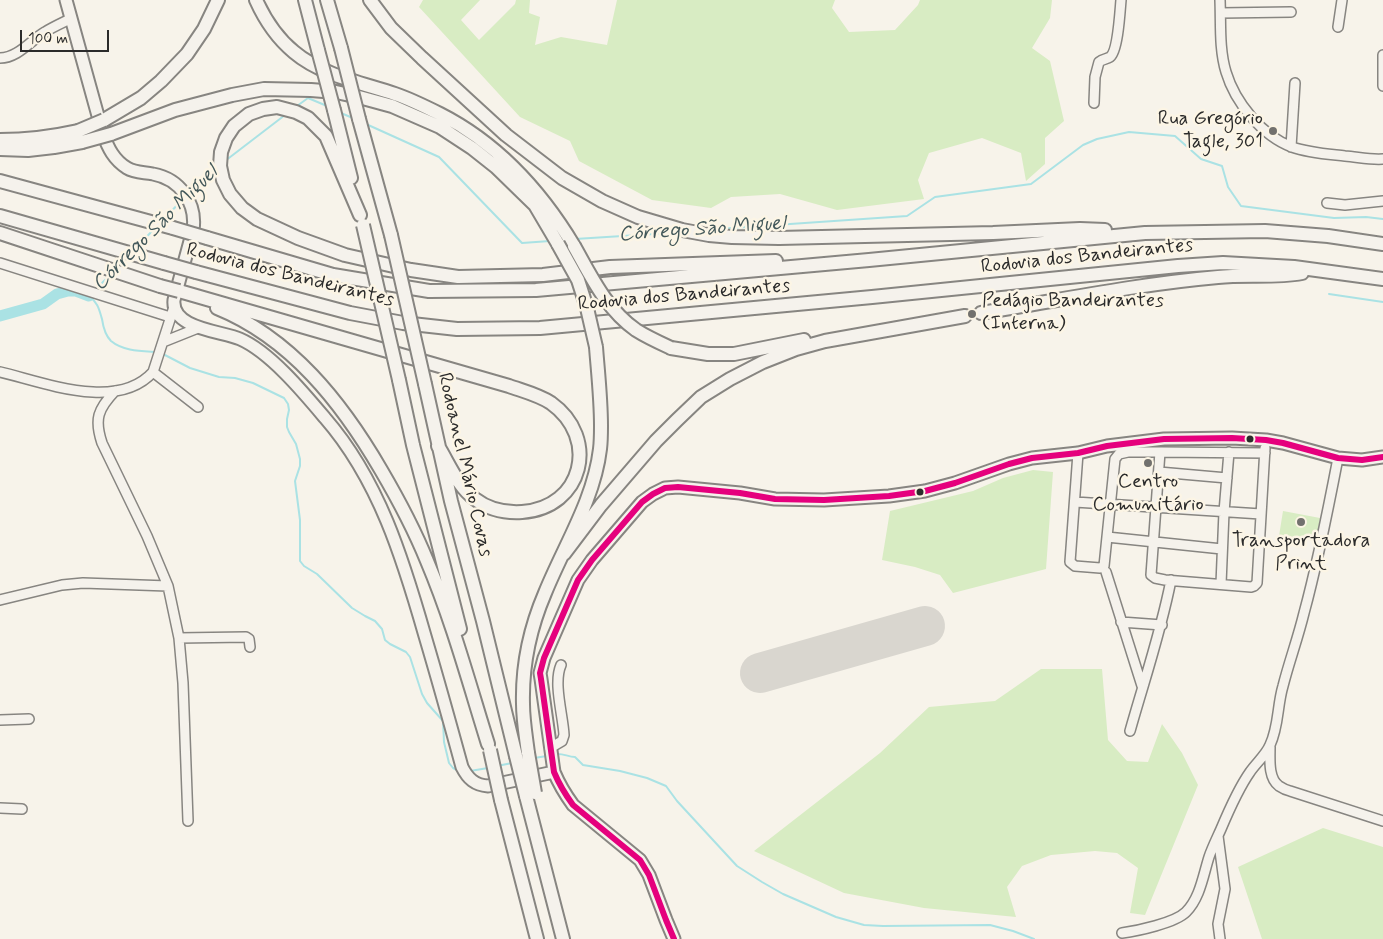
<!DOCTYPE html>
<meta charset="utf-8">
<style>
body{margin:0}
#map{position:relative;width:1383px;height:939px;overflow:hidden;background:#f7f3ea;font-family:Mynerve,sans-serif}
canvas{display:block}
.scale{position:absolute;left:20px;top:30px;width:89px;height:22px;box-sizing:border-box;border:2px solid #2b2b2b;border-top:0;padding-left:6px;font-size:15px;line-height:18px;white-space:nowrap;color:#2b2b2b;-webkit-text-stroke:4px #fcf5e5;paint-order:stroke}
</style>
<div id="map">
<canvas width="1383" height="939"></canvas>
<div class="scale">100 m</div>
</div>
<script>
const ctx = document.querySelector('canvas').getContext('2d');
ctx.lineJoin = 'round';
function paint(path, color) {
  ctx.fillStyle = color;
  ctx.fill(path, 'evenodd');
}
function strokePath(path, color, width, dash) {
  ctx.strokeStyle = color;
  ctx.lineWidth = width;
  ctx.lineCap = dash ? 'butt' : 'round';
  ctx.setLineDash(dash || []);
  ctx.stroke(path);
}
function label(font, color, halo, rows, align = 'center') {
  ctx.font = font + ' Mynerve,sans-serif';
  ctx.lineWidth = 5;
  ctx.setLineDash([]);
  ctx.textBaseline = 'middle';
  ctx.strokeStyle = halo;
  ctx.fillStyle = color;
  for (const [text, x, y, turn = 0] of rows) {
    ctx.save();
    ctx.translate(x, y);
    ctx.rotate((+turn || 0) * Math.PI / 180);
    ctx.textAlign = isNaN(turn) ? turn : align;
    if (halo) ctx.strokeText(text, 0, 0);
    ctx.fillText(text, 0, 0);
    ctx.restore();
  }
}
const green = new Path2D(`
 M423 0H480L461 20 479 40 515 4 516 0H530L529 13 540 17 535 45 561 37 607 45 617 0H835L832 8 849 32 895 30 918 5 920 0H1052L1050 18 1032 48 1050 61 1064 121 1045 138V164L1026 181 1021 153 982 138 929 153 918 180 924 199 837 210 780 194 731 197 711 208 652 200 579 161 570 141 520 117 419 7Z
 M1033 470 1053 472 1046 569 953 593 940 575 915 567 882 560 890 511 973 491 1003 478Z
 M1283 511 1320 518 1316 541 1279 536Z
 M1041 669H1102L1108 740 1127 761 1148 762 1162 724 1182 753 1198 785 1145 915 1130 913 1138 868 1117 853 1095 851 1051 855 1022 866 1007 887 1016 917 924 908 844 893 754 851 880 753 929 707 995 701Z
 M1323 828 1383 847V939H1262L1238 867Z`);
const stream = new Path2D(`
 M297 106 308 98 327 106
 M341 113 355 119
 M366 124 439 157 522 243 550 241
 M225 161 285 115
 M189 192 202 179 216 168
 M162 221 183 199
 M717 229 907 216 935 197 1031 184 1083 145 1097 139 1129 132 1175 136 1201 159 1222 166 1228 187 1241 206 1334 218 1366 217 1383 219
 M575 239 670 233
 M134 250 155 228
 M118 266 127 257
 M96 289 110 275
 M91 294 89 296C98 303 99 309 102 319 103 326 106 336 111 341 123 351 141 351 156 352
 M1329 294 1383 302
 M163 354 190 368 219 377 235 378 253 383 284 398 288 404 289 410 287 419V427L289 432 296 444 300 459V466L295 481 300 520V561L304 566 317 574 352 608 365 616 375 621 382 629 385 640 390 644 406 652 410 657 422 694 427 703 443 721 444 742 449 763 453 768 461 772
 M556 754C563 753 568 757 575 757L583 765 620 771 647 778 666 786 677 801 737 866 762 882 783 894 836 917 864 925 883 926 990 925 1013 931 1034 939
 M534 758 547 756
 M497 766 512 763
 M470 771 488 768`);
const river = new Path2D(`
 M0 316 43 304 57 294 68 291H76L89 296`);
const runway = new Path2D(`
 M760 673 925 626`);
const minor = new Path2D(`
 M1220 0C1221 24 1219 49 1226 72 1235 102 1262 136 1292 147 1309 153 1327 154 1345 156 1358 157 1370 160 1383 159
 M1221 13 1291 12
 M1338 27 1342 0
 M1383 55V86
 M0 58C18 58 31 40 45 32 53 27 62 23 70 19
 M1094 103 1095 77 1099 62C1103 59 1107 59 1110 57 1118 51 1120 11 1121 0
 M1291 147 1295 83
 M1327 203 1345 205 1383 201
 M0 263 170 317
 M163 342 198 328
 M0 372C43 382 117 412 153 372L174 307
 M153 372 198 407
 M115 391C98 409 94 419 102 443L147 536 168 586 179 638 183 683 188 821
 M1160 452 1151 575 1155 578 1165 580 1251 587 1254 586 1257 583 1265 448
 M1078 453 1070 562 1075 566 1100 568 1104 566 1115 459 1119 454 1128 452H1161L1265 453
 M1159 472 1227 478
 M1075 502 1261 514
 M1107 537 1222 549
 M1106 572 1142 686
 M1221 584 1224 512 1229 452
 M0 600 62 585 83 583 168 586
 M1121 622 1162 625
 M179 638 246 637 249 639 250 647
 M0 720 29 719
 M1130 731C1144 681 1161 632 1171 580
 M1270 747C1270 759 1268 778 1279 786 1282 788 1286 790 1290 791L1383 821
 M550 748 562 741 564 735C563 715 553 683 561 665
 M0 808 22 809
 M1218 836 1225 889 1218 924 1220 939
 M1122 933C1137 931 1175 923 1186 912 1200 898 1203 876 1209 857 1212 848 1217 838 1221 829 1229 810 1238 789 1250 772 1256 763 1266 755 1270 745 1279 726 1277 706 1283 686 1289 662 1298 638 1304 613 1318 562 1328 510 1338 458`);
const major = new Path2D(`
 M66 0 103 134C108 148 114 160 127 168 135 173 144 172 153 174 180 179 197 203 193 230L174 300C171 329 222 331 240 339 270 352 304 393 325 418 379 480 403 559 425 636 438 680 450 723 462 767 468 779 475 785 488 786L554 772
 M674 939 666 920 649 875 640 860 573 805C565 794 559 784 554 772L541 679 540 673 544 658 578 580 592 560 642 502 653 494 665 488 678 487 740 493 775 499 824 500 889 496 925 491 955 483 1009 464 1032 458 1078 453 1107 446 1164 439 1232 438 1266 440 1283 443 1338 458 1362 460 1383 457`);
const highway = new Path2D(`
 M256 0C265 20 277 38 294 52 321 75 362 83 395 94 410 99 426 107 440 114 499 144 541 191 574 246
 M305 0 318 50
 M327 0 341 48
 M370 0 391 28 422 58 506 135 562 178 602 201 638 217 682 230 709 235 732 237 779 238 993 233 1080 229 1105 230
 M334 110 351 178
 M359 119 391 235
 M104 120 141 98 161 81 187 54 204 29 218 0
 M111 134 175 110 232 95 264 89 311 90 336 92 359 97 392 106 440 127 472 148 496 167 535 205 558 244
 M0 140C27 140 51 137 78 131
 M0 149 28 150 54 147 82 142
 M0 181 173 228
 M360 215 326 136 308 118 296 112 277 107 263 109 249 114 234 126 226 138 221 152 220 166 223 180 230 194 242 208 257 219 298 238 345 255 411 270 458 277 543 275 610 267 776 261
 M0 216 164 263
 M0 233 160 286
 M207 238 333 275 429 291 536 290 869 260 1145 233 1265 231 1328 236 1383 244
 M196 272 350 313 403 323 457 329 540 328 872 297 1178 266 1223 263 1294 267 1383 279
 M179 291 509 386C523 391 539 395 551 403 600 438 583 508 522 512 505 513 489 510 475 499 458 487 449 464 438 446
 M217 308C291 338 342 403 381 470 398 499 414 529 427 561 452 620 469 683 488 744
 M981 313C1060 300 1139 284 1218 277 1246 274 1275 278 1302 273
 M671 348 708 354H734L804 340
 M399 380 413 445 460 629
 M425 384 451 501 483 621 516 756
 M564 554 601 505 656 441 677 420 701 397 730 379 763 362 796 349 825 341 965 316
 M528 753C526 737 523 720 523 704 522 666 530 628 545 593 564 546 594 500 600 449 601 441 601 433 601 426 601 399 598 373 596 347
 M526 796 563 939
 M501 800 537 939`);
const highwayBridge = new Path2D(`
 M341 48 359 119
 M318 50 334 110
 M78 131 104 120
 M82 142 111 134
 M363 225 399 380
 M173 228 207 238
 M391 235 425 384
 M558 244 578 280 587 308 596 347
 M574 246C591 276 606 309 636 330 647 337 658 342 671 348
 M164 263 196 272
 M160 286 179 291
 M490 750 501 800
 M528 753 535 793
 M516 756 526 796`);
const bus1 = new Path2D(`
 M674 939 666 920 649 875 640 860 573 805C565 794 559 784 554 772L541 679 540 673 544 658 578 580 592 560 642 502 653 494 665 488 678 487 740 493 775 499 824 500 889 496 925 491 955 483 1009 464 1032 458 1078 453 1107 446 1164 439 1232 438 1266 440 1283 443 1338 458 1362 460 1383 457`);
const markers = [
 [1273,131,5,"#72716e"],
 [972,314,5,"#72716e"],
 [1250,439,4.5,"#2b2b2b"],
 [1148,463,5,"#72716e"],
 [920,492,4.5,"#2b2b2b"],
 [1301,522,5,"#72716e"]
];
const poiNames = [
 ["Rua Gregório",1263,120,"right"],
 ["Tagle, 301",1263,143,"right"],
 ["Pedágio Bandeirantes",982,302,"left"],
 ["(Interna)",982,325,"left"],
 ["Centro",1148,483],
 ["Comunitário",1148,506],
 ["Transportadora",1301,542],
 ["Print",1301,565]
];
const streetNames = [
 ["Rodovia dos Bandeirantes",1087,257,-6],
 ["Rodovia dos Bandeirantes",290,276,14],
 ["Rodovia dos Bandeirantes",684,296,-5],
 ["Rodoanel Mário Covas",464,465,77]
];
const waterNames = [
 ["Córrego São Miguel",156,229,-45],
 ["Córrego São Miguel",702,230,-4]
];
paint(green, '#d8ecc3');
strokePath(stream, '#aae2e4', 2);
strokePath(river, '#aae2e4', 11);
strokePath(runway, '#d9d6cf', 40);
strokePath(minor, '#878581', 12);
strokePath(major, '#878581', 15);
strokePath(highway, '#878581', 16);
strokePath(minor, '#f5f2ec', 9);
strokePath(major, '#f5f2ec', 11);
strokePath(highway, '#f5f2ec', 12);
strokePath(highwayBridge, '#878581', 16, []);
strokePath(highwayBridge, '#f5f2ec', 12);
strokePath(bus1, '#e5007d', 6);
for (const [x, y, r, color] of markers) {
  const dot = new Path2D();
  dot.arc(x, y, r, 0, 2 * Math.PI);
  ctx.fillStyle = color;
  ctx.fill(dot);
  strokePath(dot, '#fcf5e5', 2);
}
label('20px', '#2b2b2b', '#fcf5e5', poiNames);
label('20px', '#2b2b2b', '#fcf5e5', streetNames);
label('italic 21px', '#425759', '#fcf5e5', waterNames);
</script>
